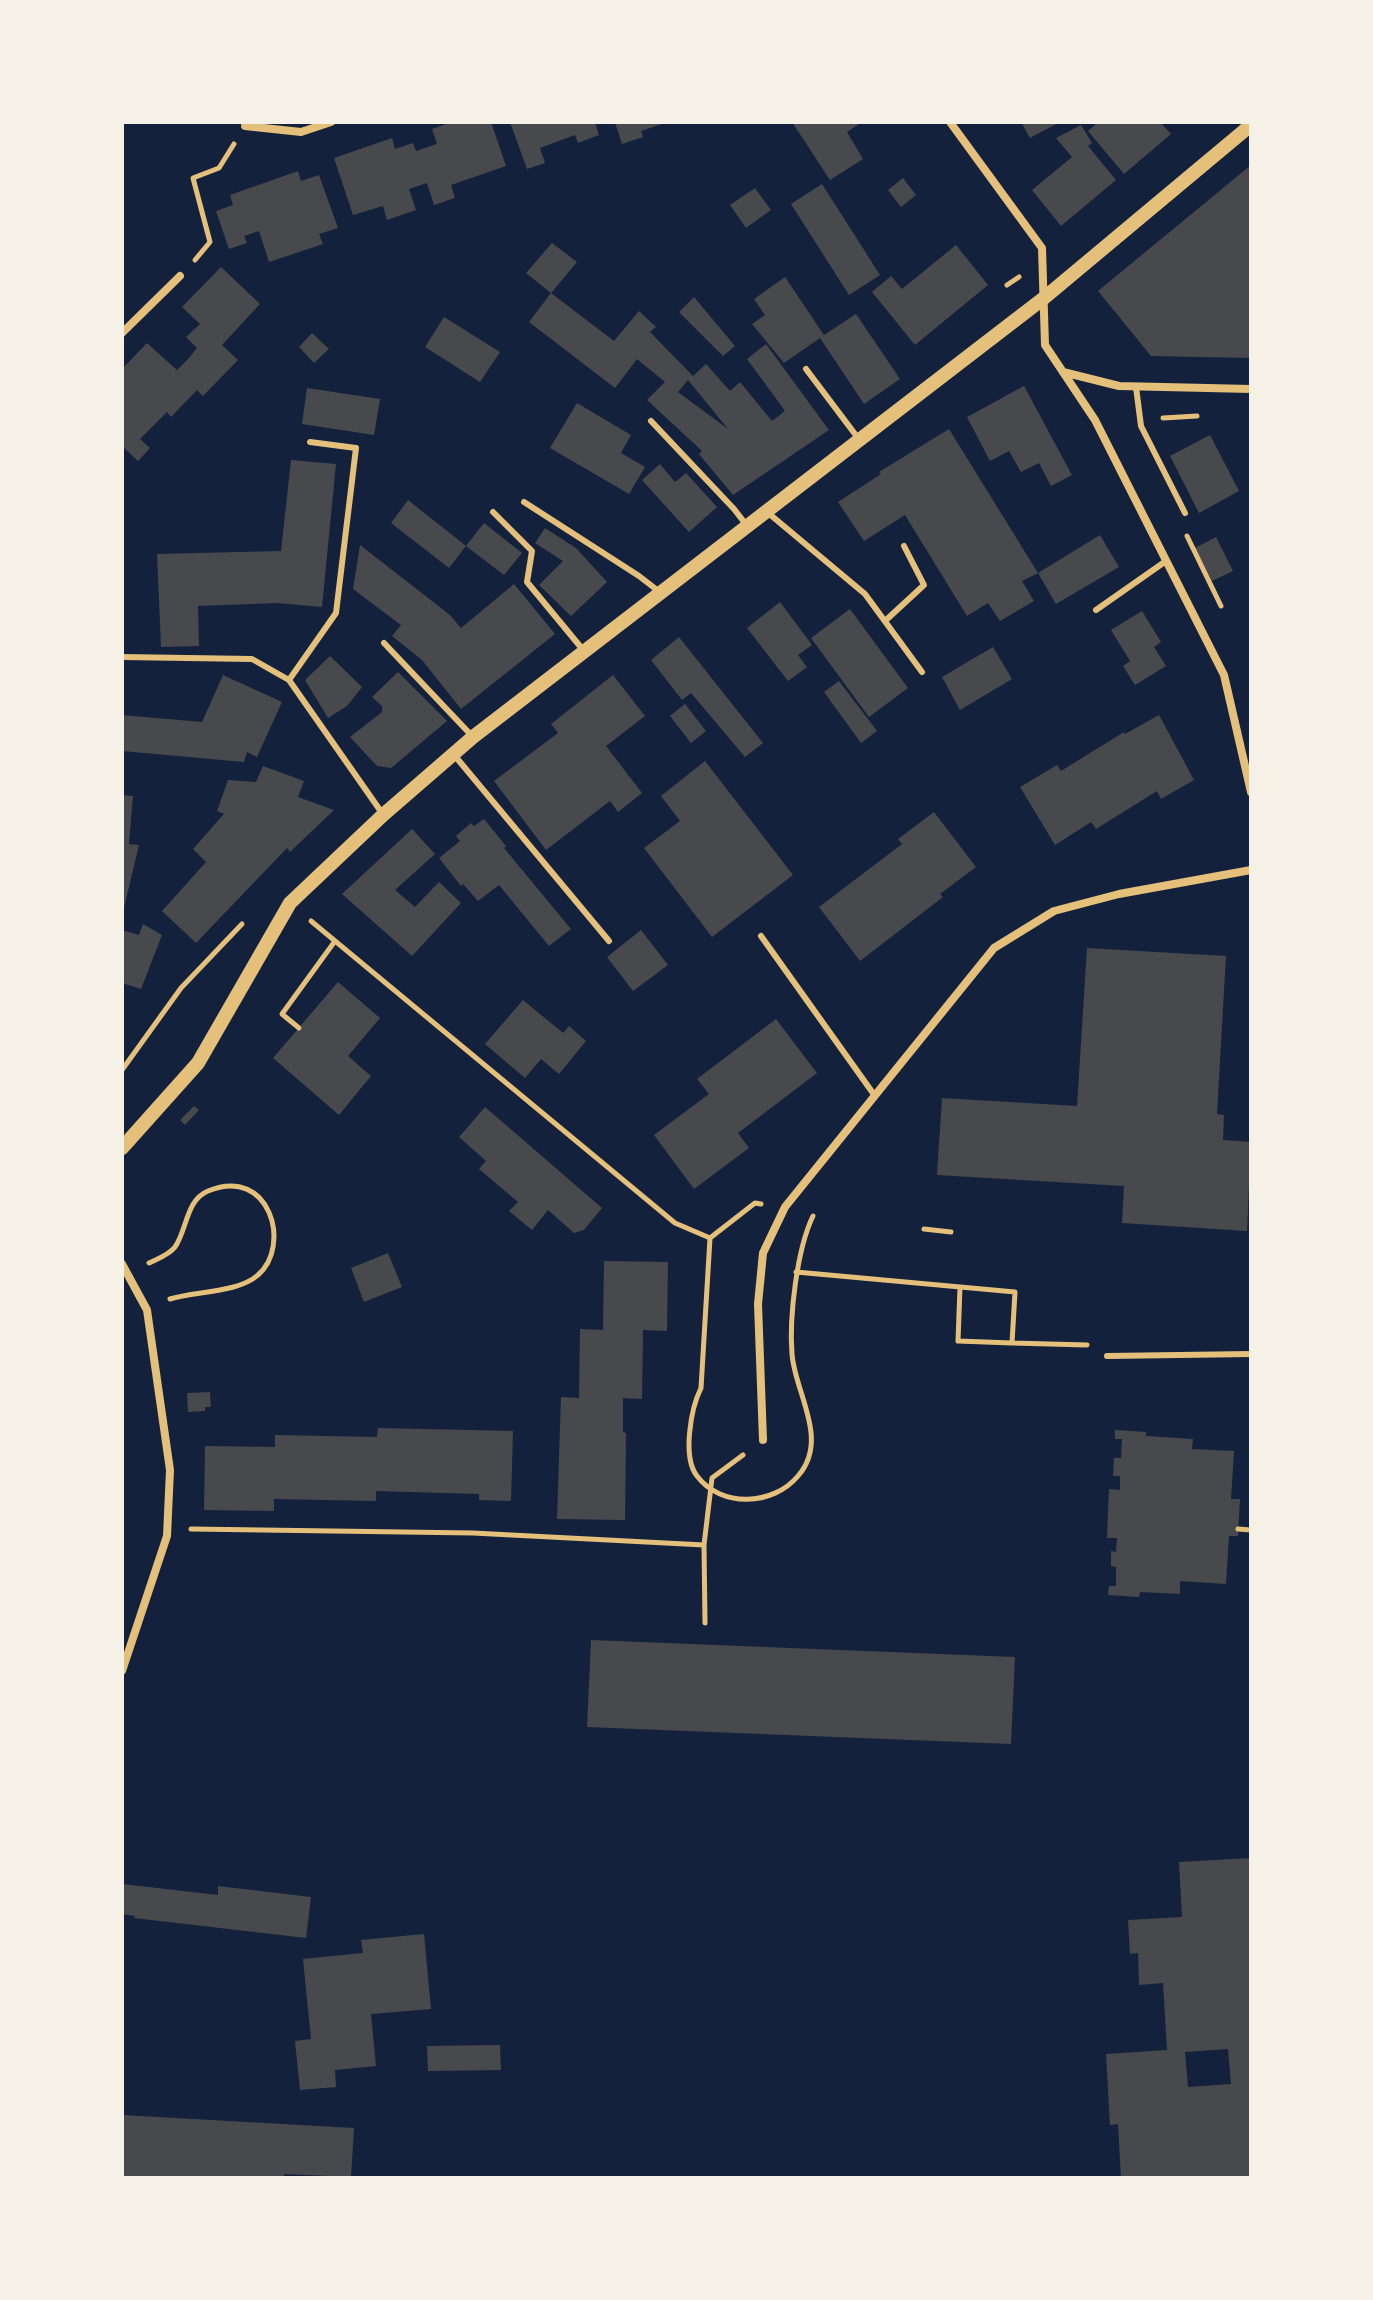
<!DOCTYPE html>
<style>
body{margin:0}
#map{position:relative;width:1373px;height:2300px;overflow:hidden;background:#14213d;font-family:"DM Sans",sans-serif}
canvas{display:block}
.frame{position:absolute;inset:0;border:124px solid #f6f1e7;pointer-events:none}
</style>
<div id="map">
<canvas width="1373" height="2300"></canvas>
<div class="frame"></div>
</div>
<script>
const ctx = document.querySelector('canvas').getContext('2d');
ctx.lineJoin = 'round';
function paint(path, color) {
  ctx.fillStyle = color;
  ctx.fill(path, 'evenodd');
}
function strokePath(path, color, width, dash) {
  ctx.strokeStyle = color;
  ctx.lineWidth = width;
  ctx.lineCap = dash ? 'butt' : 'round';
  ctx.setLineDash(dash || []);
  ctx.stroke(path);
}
const building = new Path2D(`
 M452 122H491L506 166 451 185 455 198 434 205 427 183 409 189 416 210 387 220 383 206 353 215 334 158 392 138 395 149 413 143 416 151 437 144 432 129Z
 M510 122H595L599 135 578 143 575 135 540 148 545 163 527 169Z
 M615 122H665V123L641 131 643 137 622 144Z
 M792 122H862L847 132 863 159 830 180Z
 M1021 122H1060L1030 138Z
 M1098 122H1160L1171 134 1124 174 1088 131Z
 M1081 125 1092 143 1088 146 1116 180 1061 226 1032 190 1072 157 1056 138Z
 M1251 165V358L1151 356 1098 291Z
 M298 171 301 181 319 175 338 228 319 234 323 244 269 262 259 231 244 236 247 243 229 249 216 211 233 205 230 195Z
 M903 178 916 195 901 207 888 190Z
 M822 184 880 275 849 295 791 204Z
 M755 188 771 210 746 228 730 205Z
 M552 243 577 262 551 293 526 273Z
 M956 245 988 285 915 345 872 292 891 276 902 289Z
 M221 267 260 304 222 345 238 360 203 396 197 390 171 417 167 412 140 439 150 448 138 461 122 446V369L147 343 177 370 188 359 197 348 186 337 200 324 182 307Z
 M785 277 824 335 856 314 900 379 864 404 820 338 784 363 752 324 765 315 754 299Z
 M551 293 614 341 639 311 656 327 650 332 693 376 706 364 730 391 740 382 772 421 785 411 747 359 766 344 829 430 733 495 699 454 702 451 647 400 665 382 637 359 615 388 529 322ZM688 380 728 429 678 392Z
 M694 297 735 346 723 356 679 312Z
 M444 317 500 352 480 382 425 347Z
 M312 333 329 349 314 363 299 347Z
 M1024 386 1072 475 1051 486 1039 463 1021 472 1009 451 990 461 967 417Z
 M307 388 380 399 374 435 302 424Z
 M577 403 631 435 621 453 645 467 629 494 550 448Z
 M949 429 1038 573 1022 581 1034 601 1000 621 988 603 967 616 905 515 864 541 838 502 881 474 879 472Z
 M1210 435 1239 491 1199 513 1170 456Z
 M291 460 336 464 322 607 277 603 198 606 199 646 161 647 157 554 281 551Z
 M660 464 675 482 686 473 717 507 689 532 642 480Z
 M408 500 466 546 449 568 391 523Z
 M484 523 522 553 504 575 466 546Z
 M545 528 576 548 607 582 571 616 539 585 563 561 535 543Z
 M1100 535 1119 567 1056 604 1038 573Z
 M1216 537 1233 571 1212 581 1195 548Z
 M360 545 450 615 461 628 514 584 555 634 461 709 422 660 392 636 401 625 353 589Z
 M780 602 812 645 798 655 807 667 788 681 747 628Z
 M850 609 908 688 869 717 811 638Z
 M1142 611 1161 642 1154 647 1166 666 1135 685 1123 666 1130 661 1111 630Z
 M679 637 763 743 745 757 691 693 682 700 651 660Z
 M993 647 1012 679 960 710 942 677Z
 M330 656 362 687 347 706 328 718 305 680Z
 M398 672 447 721 391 768 377 766 350 737 382 712V706L372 697Z
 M223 675 282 702 257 757 247 752 244 762 122 751V715L202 722Z
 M613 675 645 716 606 746 642 793 618 812 610 801 546 850 494 781 558 733 551 724Z
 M839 681 877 731 861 743 824 692Z
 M685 704 706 731 691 743 670 716Z
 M1159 715 1194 780 1161 799 1157 791 1096 829 1091 822 1055 845 1020 787 1057 765 1061 771 1124 732 1125 734Z
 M705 761 793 875 712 937 644 848 680 821 661 796Z
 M263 766 304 781 298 797 334 810 290 852 287 848 196 943 162 911 206 862 193 849 224 814 217 811 228 780 256 782Z
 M122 795 133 796 129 844 139 845 123 912Z
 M934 812 976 867 940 894 943 897 860 961 819 907 902 844 898 839Z
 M484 819 506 846 504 848 571 929 549 946 499 885 478 901 463 884 461 886 439 858 460 841 456 836 471 823 474 826Z
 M412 829 435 854 395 890 415 907 439 882 461 903 412 956 342 894Z
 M143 924 162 935 141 989 122 983V930L139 935Z
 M641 930 668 965 633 991 607 957Z
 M1087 948 1226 956 1217 1114 1224 1115 1223 1140 1251 1142 1247 1231 1122 1223 1124 1186 937 1175 942 1098 1077 1106Z
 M338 982 380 1018 348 1056 371 1076 339 1115 273 1058Z
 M523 1000 563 1033 569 1026 586 1041 559 1074 541 1059 525 1078 485 1044Z
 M776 1019 817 1073 738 1133 749 1148 694 1189 654 1135 709 1094 697 1079Z
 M194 1106 199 1110 185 1125 180 1120Z
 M485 1107 602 1208 584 1230 574 1233 548 1210 532 1230 509 1211 518 1202 479 1169 486 1161 459 1137Z
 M388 1253 402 1287 364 1302 351 1268Z
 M604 1261 668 1262 667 1331 643 1330 642 1399 623 1398V1432L626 1433 625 1520 557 1519 561 1397 579 1398 580 1329 603 1330Z
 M210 1392 211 1407H205V1411L188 1412 187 1393Z
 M378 1428 513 1431 511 1501 479 1500V1494L376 1491V1501L274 1499V1511L204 1510 205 1446 275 1447V1435L377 1437Z
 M1115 1430 1146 1432V1436L1193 1439 1192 1449 1234 1451 1231 1499H1240L1238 1536H1229L1226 1584 1180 1581V1594L1140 1592 1139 1597 1108 1595 1109 1586H1116V1567L1111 1566V1551L1116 1552 1117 1538H1107L1109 1489 1120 1490V1476H1113L1114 1458H1121L1122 1439H1115Z
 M591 1640 1015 1657 1011 1744 587 1727Z
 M1251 1858V2178H1121L1118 2124 1110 2125 1106 2054 1167 2050 1163 1983 1139 1985 1138 1953 1130 1954 1128 1920 1182 1917 1179 1862ZM1228 2049 1231 2084 1188 2087 1185 2052Z
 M122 1884 218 1895V1886L311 1897 306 1938 134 1918 135 1916 122 1914Z
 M424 1934 431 2009 371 2014 376 2066 335 2070 336 2087 300 2090 295 2041 311 2039 303 1959 363 1953 361 1940Z
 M500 2045 501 2070 428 2071 427 2046Z
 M122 2115 354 2128 351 2177 284 2174V2178H122Z`);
const path = new Path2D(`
 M195 260 210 242 193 178 219 168 234 144
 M1007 285 1019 277
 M1163 418 1197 416
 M1187 536 1221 606
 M311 921 675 1223 710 1238 755 1203 761 1204
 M299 1028 282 1014 335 941
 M122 1070 181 988 242 924
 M924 1229 951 1232
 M710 1238 701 1388C691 1408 682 1457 697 1476 721 1508 773 1506 798 1476 830 1439 795 1394 792 1354 789 1317 797 1249 813 1216
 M149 1263C157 1259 169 1255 175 1247 187 1230 186 1200 208 1191 270 1165 292 1246 258 1275 238 1293 195 1291 170 1299
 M796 1272 1015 1292 1012 1343 958 1341 960 1287
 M1012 1343 1087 1345
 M191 1529 473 1533 704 1545
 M1238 1529 1251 1530
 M705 1623 704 1545 712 1478 743 1455`);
const service = new Path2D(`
 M806 369 858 438
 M1136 387 1141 426 1185 513
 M651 421 734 509 748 527
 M310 442 356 448 336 613 289 680 382 813
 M524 502 639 576 661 593
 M493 512 532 551 527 582 584 651
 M767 512 865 594 922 672
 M1096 610 1166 561
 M885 621 924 585 904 546
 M384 643 473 737
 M122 657 252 659 289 680
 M455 756 609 941
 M761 936 875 1096
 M1107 1356 1251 1354`);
const minor = new Path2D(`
 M950 122 1042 248 1045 345 1095 420 1224 675 1251 792
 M245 126 301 132 331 122
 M122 333 180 276
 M1063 372 1119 386 1251 389
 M122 1264 147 1310 170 1470 167 1536 122 1671
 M763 1440 758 1304 763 1253 785 1207 994 948 1054 911 1119 894 1251 870`);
const tertiary = new Path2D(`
 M122 1148 198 1063 290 903 383 815 473 737 1044 298 1251 125`);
paint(building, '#48494c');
strokePath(path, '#e5c07b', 5);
strokePath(service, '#e5c07b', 6);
strokePath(minor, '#e5c07b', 8);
strokePath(tertiary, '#e5c07b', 14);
</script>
